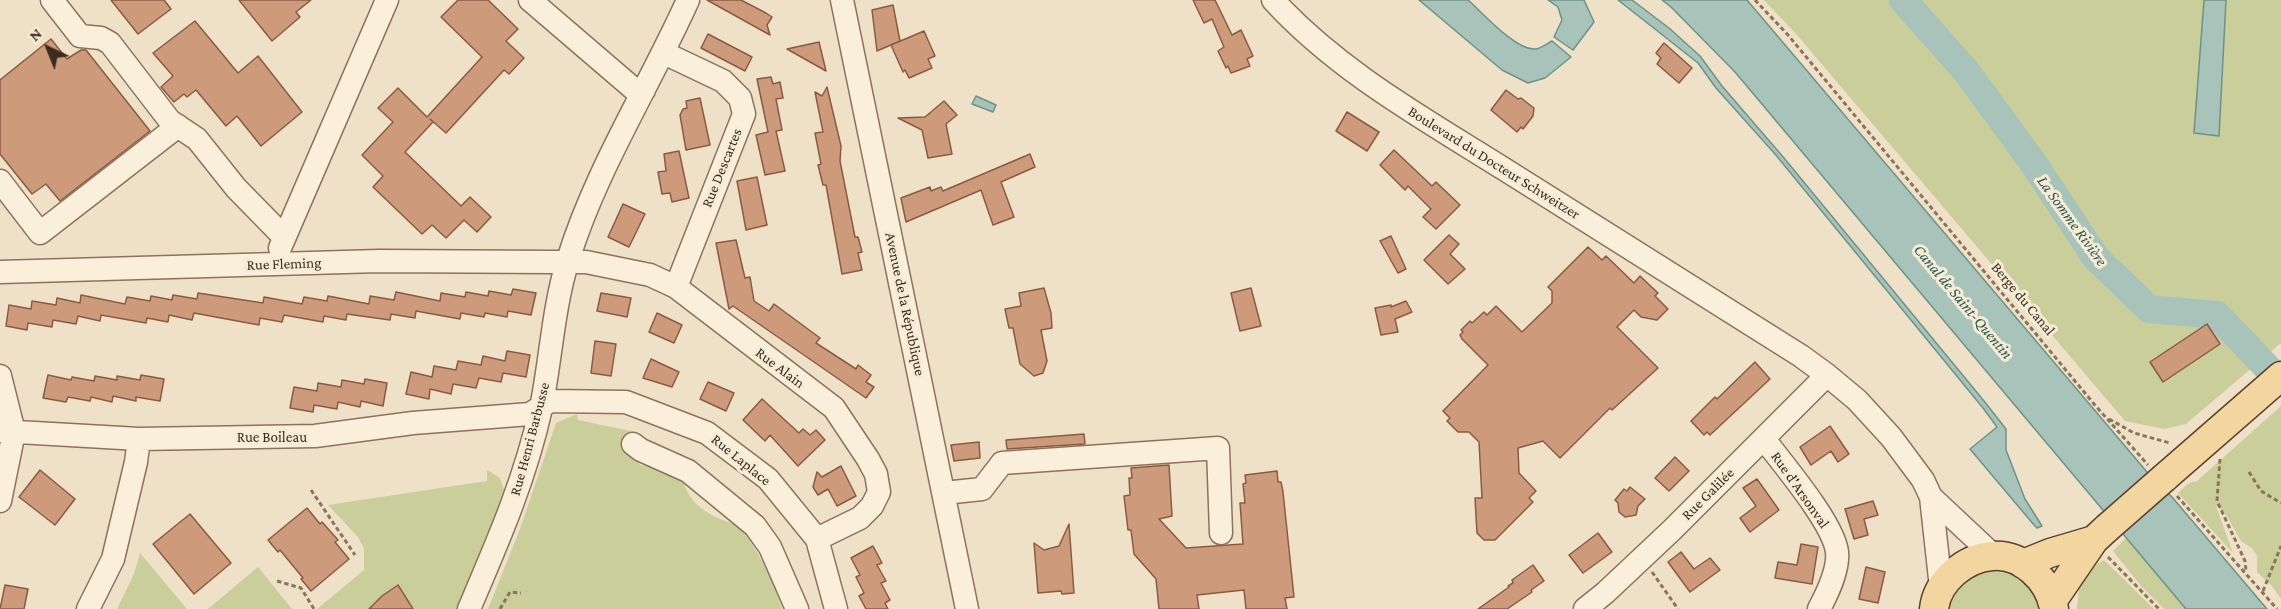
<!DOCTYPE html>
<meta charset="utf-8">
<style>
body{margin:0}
#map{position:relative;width:2281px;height:609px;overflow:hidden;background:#efe1c7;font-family:"Crimson Pro",serif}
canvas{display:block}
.north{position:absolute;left:18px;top:18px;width:60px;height:60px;-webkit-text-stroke:4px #f6ecd6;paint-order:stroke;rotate:317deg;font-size:16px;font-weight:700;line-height:24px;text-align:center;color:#3b2c20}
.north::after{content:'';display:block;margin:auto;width:21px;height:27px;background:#3b2c20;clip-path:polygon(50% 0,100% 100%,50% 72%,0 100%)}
</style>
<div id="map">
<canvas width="2281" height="609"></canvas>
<div class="north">N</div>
</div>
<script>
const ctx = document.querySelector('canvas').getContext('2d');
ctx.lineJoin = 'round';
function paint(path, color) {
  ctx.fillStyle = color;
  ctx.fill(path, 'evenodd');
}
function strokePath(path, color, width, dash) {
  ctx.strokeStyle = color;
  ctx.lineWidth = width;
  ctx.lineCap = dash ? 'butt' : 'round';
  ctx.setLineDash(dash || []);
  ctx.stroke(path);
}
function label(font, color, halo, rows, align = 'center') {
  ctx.font = font + ' "Crimson Pro",serif';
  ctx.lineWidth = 6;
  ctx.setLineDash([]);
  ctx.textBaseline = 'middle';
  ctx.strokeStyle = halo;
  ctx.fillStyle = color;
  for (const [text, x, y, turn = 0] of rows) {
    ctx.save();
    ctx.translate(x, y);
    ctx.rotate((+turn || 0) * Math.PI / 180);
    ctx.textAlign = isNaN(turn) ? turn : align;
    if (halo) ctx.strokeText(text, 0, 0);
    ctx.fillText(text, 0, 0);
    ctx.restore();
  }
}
const green = new Path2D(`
 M1764 0H2281V343L2186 424 2164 429 2125 421 1797 35Z
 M2281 406V599L2272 586 2257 572V556L2253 549 2241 541 2225 513 2216 506 2233 553 2178 493 2189 483 2197 481Z
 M577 414 578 420 636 432 627 448 640 465 663 470 683 479C687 505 717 521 740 525 758 552 773 578 782 609H488L520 529 556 423Z
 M487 470 500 478 506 496 461 609H413L397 585 382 596 369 609H317L364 570V548L358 537 328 505 487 481Z
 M2126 538 2186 609H2164L2142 587 2113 551Z
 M140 553 187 609H117L134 574Z
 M2104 560 2154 609H2077L2079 589 2097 564Z
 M258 567 292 609H208Z
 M2001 569C2022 576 2035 587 2040 609H1946C1959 582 1968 570 2001 569Z`);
const water = new Path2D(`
 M1419 0H1468C1482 12 1516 51 1535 49 1540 49 1548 43 1552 41L1571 57 1545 78 1528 83 1502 70Z
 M1548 0H1584L1594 22 1573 50 1554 37 1562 20 1558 7Z
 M1618 0H1632L1669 28 1700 56 1722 86 1784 158 1984 401 2006 429V450L2025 499 2042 526 2037 528 2034 525 1970 449 1997 427 1983 408 1775 154 1716 88 1698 63Z
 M1662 0H1747L2147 472 2172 497 2267 609H2186L1735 72 1671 7Z
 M2204 0H2226L2219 136 2194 133Z
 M976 96 996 105 993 112 972 104Z`);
const river = new Path2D(`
 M1903 0 1966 71 2034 164 2096 258 2149 309 2217 315 2281 382`);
const building = new Path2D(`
 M111 0H164L171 9 138 34Z
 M239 0H311L296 12 300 17 272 41Z
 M458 0H488L518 29 506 41 524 58 509 74 504 70 446 133 430 119 433 122 405 152 461 206 470 197 491 217 477 232 464 220 446 238 432 225 422 234 373 187 383 176 362 155 393 122 378 108 398 88 427 117 482 57 441 17Z
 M707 0H741L766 13 772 17 767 25 770 35Z
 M1193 0H1215L1232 35 1241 30 1253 56 1247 59 1250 66 1231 73 1228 66 1226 68 1218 51 1224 47 1212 19 1204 23Z
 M893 5 900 41 877 51 872 10Z
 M195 21 238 73 258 56 302 112 261 146 237 116 226 126 196 90 187 97 184 94 174 102 161 87 173 76 153 53Z
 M924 31 935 56 928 59 932 68 909 78 905 70 903 72 891 45Z
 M708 34 752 57 745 71 701 48Z
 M51 39 67 59 81 50H86L150 131 60 201 46 184 32 194 0 154V80Z
 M819 42 826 71 787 49Z
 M1664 43 1692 68 1679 83 1657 64 1661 58 1656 53Z
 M771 77 773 84 780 82 783 98 776 99 782 130 776 131 785 171 765 175 756 135 768 132 757 79Z
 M827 87 841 146 840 161 855 237H858L862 252 858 253 862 270 842 274 826 185H823L818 165 821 164 815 133 823 132 815 92 822 96Z
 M1506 90 1518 99 1521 98 1534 108 1533 116 1523 129 1521 127 1517 132 1491 110Z
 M700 98 710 145 686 150 680 115 683 109 687 108 686 101Z
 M944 101 957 115 946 124 952 154 928 158 922 130 898 118 925 117Z
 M1347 112 1379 132 1367 151 1336 131Z
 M1394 150 1432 186 1436 182 1460 205 1436 229 1423 217 1431 209 1408 186 1405 190 1380 165Z
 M679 151 689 198 672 202 670 193 662 194 658 172 666 171 664 154Z
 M1030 154 1035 167 1001 182 1014 217 993 225 981 190 906 222 901 198 930 187 931 191 941 187 943 191Z
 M757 177 767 225 746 230 737 181Z
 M623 204 645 214 629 247 608 237Z
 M1449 235 1459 244 1450 254 1465 269 1448 284 1424 260Z
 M1391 236 1406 269 1398 273 1380 241Z
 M736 240 745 278 750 277 754 301 769 311 774 304 820 338 816 343 856 369 858 365 871 375 866 382 874 387 866 398 733 306 729 309 716 243Z
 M1588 247 1602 260 1606 256 1634 283 1640 276 1658 293 1655 296 1668 309 1657 320 1641 317 1634 310 1617 327 1658 368 1612 410 1610 408 1560 458 1543 441 1518 448 1519 473 1536 491 1529 498 1533 502 1495 540H1484L1477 533 1475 498H1482L1479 442 1469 432H1458L1447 421 1450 418 1443 411 1488 365 1462 339 1460 335 1463 332 1461 330 1470 321 1472 323 1484 312 1487 315 1496 306 1522 332 1552 303V291L1548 287Z
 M1044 288 1051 313 1052 328 1041 330 1047 361 1043 373 1034 376 1020 364 1013 328H1009L1005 309 1021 306 1019 293Z
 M1251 288 1261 326 1240 331 1231 293Z
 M513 289 536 293 531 315 508 311 507 317 485 313 484 317 461 313 460 319 416 311 415 318 391 314 390 320 347 314 346 320 324 316 323 322 284 315 282 322 260 318 259 325 194 313 192 320 169 315 168 322 147 318 146 323 101 315 100 321 78 316 76 324 53 320 52 327 28 323 27 330 6 326 9 305 31 309 32 301 56 305 57 298 80 303 81 295 125 304 127 297 150 301 151 296 172 300 173 295 197 299 198 293 263 303 264 297 302 304 304 297 327 301 328 296 369 304 370 296 394 300 396 292 440 301 441 293 465 297 466 292 488 296 489 291 511 295Z
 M601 293 631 298 627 317 597 311Z
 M1406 301 1412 312 1395 319 1398 332 1381 335 1375 308 1391 305V307Z
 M657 313 682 325 674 343 649 332Z
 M2207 324 2220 344 2163 382 2150 362Z
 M595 341 616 344 611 376 591 373Z
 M507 351 530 355 526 377 503 373 501 382 479 378 476 388 453 384 451 394 430 389 429 399 406 394 411 372 432 377 434 366 456 370 458 361 481 365 483 356 505 361Z
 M651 359 679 372 672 387 643 378Z
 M1755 362 1770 379 1710 435 1707 432 1704 435 1691 421 1715 397 1717 399Z
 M48 375 71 380 72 377 94 381 95 376 117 380V376L140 380 141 375 164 379 160 401 136 397V401L113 396 112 402 91 397 90 401 68 397 66 402 43 398Z
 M365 379 387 383 383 406 361 401 360 407 338 402 337 409 314 405 313 412 290 408 294 387 317 391 318 383 341 387 342 380 364 384Z
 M708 382 734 393 726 411 700 399Z
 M762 399 799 433 803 429 810 435 816 430 825 440 798 466 770 435 765 441 743 420Z
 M1830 426 1849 454 1838 462 1831 451 1811 465 1800 447Z
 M1084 434 1085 444 1007 449 1006 440Z
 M979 442 980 458 954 461 951 445Z
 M1675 457 1689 471 1669 491 1655 478Z
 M1169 465 1172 516 1159 519 1186 548 1243 544 1240 503H1245L1243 484 1246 483 1245 475 1277 471 1278 482H1281L1283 492 1294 597 1285 598 1287 609H1246L1244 590 1197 595 1199 609H1159L1156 579 1134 554 1131 530H1128L1124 496 1130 495 1129 478H1132L1131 468Z
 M841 466 856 496 837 506 828 489 818 495 813 487 817 472 822 477Z
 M40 470 75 499 55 525 19 497Z
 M1757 479 1779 510 1750 532 1740 518 1756 506 1743 488Z
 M1630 487 1645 499 1638 506 1636 515 1625 517 1619 512 1618 503 1615 500 1624 489 1627 491Z
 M1873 501 1878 515 1864 519 1868 535 1854 539 1845 509Z
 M307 508 320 524 322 522 338 540 335 542 349 559 311 591 301 579 303 578 280 550 278 552 268 540Z
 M190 514 231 563 194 594 153 544Z
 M1069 524 1074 593 1062 594 1061 591 1038 593 1034 543 1044 550 1059 546Z
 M1598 533 1612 552 1583 573 1569 555Z
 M1801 544 1818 547 1812 584 1775 578 1778 562 1797 565Z
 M873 546 882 563 877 565 886 581 881 583 890 600 885 603 888 609H866L859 596 864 593 856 577 860 575 851 558Z
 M1681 552 1694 569 1710 558 1720 570 1690 592 1668 562Z
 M1533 565 1544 581 1531 590 1532 592 1507 609H1478L1509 587 1508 586 1513 583 1512 580Z
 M1866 567 1885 572 1878 603 1859 599Z
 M5 585 28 589 24 609H0Z
 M398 585 413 609H369L382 596Z`);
const path = new Path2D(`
 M1755 0 1788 35 2094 404 2148 465
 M2109 419 2134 433 2170 443
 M2220 459 2217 501 2245 561 2246 571
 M2249 472 2261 491 2281 503
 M311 490 355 555
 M2177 496 2277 609
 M2108 557 2159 609
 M1652 572 1678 609
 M277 581 301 588 314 609
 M2263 591 2281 546
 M500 609 510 592 521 593`);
const minor = new Path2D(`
 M52 0 80 36 101 38 110 43 170 121 197 139 236 188 283 236
 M530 0 635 90H644
 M842 0 967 609
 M1273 0C1338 71 1423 118 1504 169 1603 231 1702 293 1801 356L1827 375 1857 400 1891 437 1923 480 1931 497 1941 588
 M664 53 723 81 740 98 744 114 676 287
 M0 181 40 233 178 126
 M280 248 387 0
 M0 272 379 261 555 262H586L650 275 676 287 834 408 868 459 876 474 879 492 872 506 860 518 817 539
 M0 376 14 432 0 501
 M0 431 139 439 315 436 413 423 530 414 550 401 626 402 707 433 768 479 817 539 836 609
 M1764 439C1783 464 1834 524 1837 552 1839 570 1827 594 1819 609
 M633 444 641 450 688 471 755 526 770 547 797 609
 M944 493 982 489 1002 463 1218 448 1221 533
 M1931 497 1994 556
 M88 609 113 559 136 462 139 439
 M469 609C498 541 525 480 541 408 551 359 553 308 568 260 596 169 649 87 688 0
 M1585 609 1605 593 1672 530 1827 375`);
const major = new Path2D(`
 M2164 478 2281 376
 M2023 564 2050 553 2094 540
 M2053 600 2094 540 2107 528
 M1934 609C1937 581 1965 558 1992 556 2022 553 2050 581 2054 609`);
const majorBridge = new Path2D(`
 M2107 528 2164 478`);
const streetNames = [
 ["Boulevard du Docteur Schweitzer",1494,163,32],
 ["Rue Descartes",722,168,-68],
 ["Rue Fleming",284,264,-2],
 ["Berge du Canal",2023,299,50],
 ["Avenue de la République",905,304,78],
 ["Rue Alain",780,368,37],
 ["Rue Boileau",272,437],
 ["Rue Henri Barbusse",530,439,-75],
 ["Rue Laplace",741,460,39],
 ["Rue d'Arsonval",1800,490,55],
 ["Rue Galilée",1708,494,-45]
];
const waterNames = [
 ["La Somme Rivière",2072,221,54],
 ["Canal de Saint-Quentin",1963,302,50]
];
paint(green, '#cace9a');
paint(water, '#a8c3ba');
strokePath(water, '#6e9287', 1.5);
strokePath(river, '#a8c3ba', 28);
paint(building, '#cd9b7c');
strokePath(building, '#8b5b41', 1.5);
strokePath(minor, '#8b735c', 25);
strokePath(major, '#594130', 31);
strokePath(path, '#8b735c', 3, [4.5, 3]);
strokePath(minor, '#f9efda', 22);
strokePath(major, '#f2d59f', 28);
strokePath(majorBridge, '#594130', 31, []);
strokePath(majorBridge, '#f2d59f', 28);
label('15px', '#3b2c20', '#f6ecd6', streetNames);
label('italic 16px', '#2f5b56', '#f6ecd6', waterNames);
</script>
